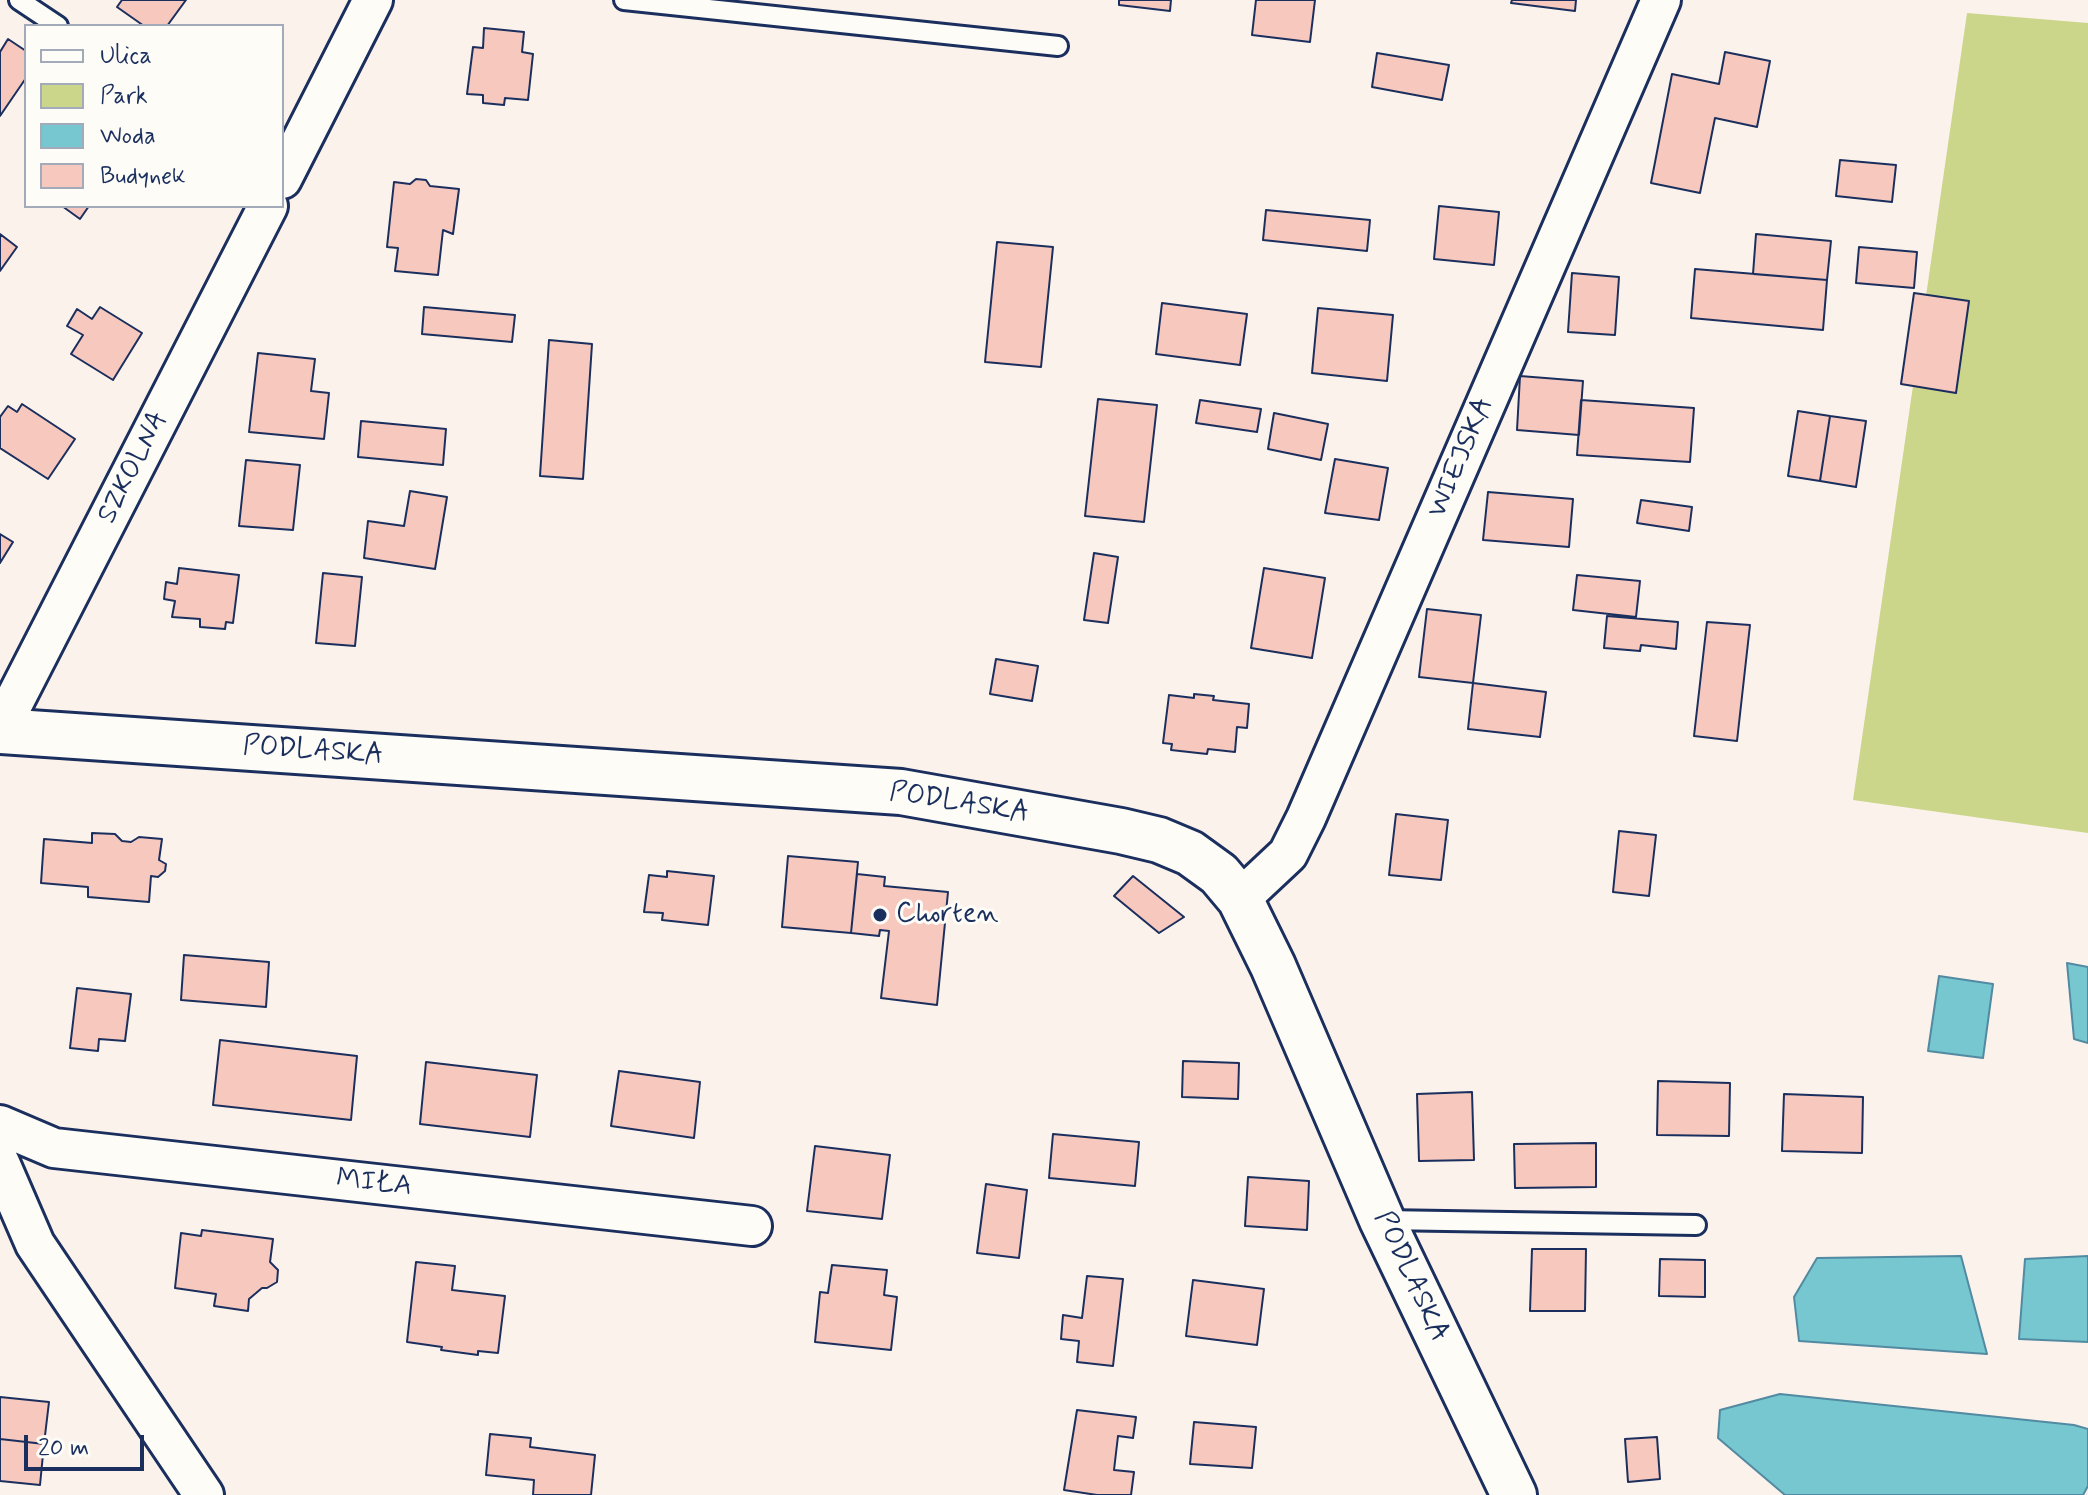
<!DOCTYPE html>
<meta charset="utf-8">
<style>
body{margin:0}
#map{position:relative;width:2088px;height:1495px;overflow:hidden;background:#fcf2ec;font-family:Mynerve,sans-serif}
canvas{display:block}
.legend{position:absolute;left:24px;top:24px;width:260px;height:184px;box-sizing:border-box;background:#fdfcf7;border:2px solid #a3aaba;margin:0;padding:10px 14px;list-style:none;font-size:24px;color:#1b2f5e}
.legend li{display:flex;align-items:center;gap:16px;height:40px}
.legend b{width:40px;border:2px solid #a3aaba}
.scale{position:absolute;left:24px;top:1435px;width:120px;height:36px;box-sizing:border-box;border:4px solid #1b2f5e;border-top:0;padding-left:10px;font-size:24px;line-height:28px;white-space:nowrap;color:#1b2f5e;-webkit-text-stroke:6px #fdfcf7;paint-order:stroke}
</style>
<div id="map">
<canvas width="2088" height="1495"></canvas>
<ul class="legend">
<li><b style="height:10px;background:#fdfcf7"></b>Ulica</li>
<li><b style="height:22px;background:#cbd68a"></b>Park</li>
<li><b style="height:22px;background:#76c7cf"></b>Woda</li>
<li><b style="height:22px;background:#f7c8be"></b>Budynek</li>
</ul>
<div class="scale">20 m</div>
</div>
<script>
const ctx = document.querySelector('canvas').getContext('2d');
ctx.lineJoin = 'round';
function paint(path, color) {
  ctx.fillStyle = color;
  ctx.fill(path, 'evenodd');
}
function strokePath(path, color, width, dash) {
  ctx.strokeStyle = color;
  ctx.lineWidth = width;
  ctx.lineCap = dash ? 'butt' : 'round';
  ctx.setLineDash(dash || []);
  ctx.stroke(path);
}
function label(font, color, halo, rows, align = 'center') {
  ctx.font = font + ' Mynerve,sans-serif';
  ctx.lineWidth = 6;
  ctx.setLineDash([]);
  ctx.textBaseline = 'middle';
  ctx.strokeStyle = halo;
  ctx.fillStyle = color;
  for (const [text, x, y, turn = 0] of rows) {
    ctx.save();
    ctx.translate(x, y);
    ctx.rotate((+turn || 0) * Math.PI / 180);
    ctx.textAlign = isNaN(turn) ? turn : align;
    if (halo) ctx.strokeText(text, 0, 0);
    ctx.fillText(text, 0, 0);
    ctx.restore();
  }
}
const green = new Path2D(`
 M1967 13 2088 23V833L1853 800Z`);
const water = new Path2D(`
 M2067 963 2088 967V1043L2074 1039Z
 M1939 976 1993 984 1983 1058 1928 1051Z
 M1961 1256 1987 1354 1799 1341 1794 1297 1817 1258Z
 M2088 1256V1342L2019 1339 2025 1259Z
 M1780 1394 2074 1425 2088 1429V1486L2083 1495H1785L1718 1438 1720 1410Z`);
const building = new Path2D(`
 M122 0H186L167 26H144L117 7Z
 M1119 0H1171L1170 11 1119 5Z
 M1256 0H1315L1310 42 1252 35Z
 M1512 0H1576L1575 11 1511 3Z
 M484 28 524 32 522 52 533 54 528 100 505 98 504 105 483 103V95L467 94 473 47 483 48Z
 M8 39 26 51V78L0 116V52Z
 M1725 52 1770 61 1757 127 1715 118 1700 193 1651 183 1672 74 1719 84Z
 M1377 53 1449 65 1442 100 1372 87Z
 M1840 160 1896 165 1892 202 1836 196Z
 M416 179 426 180 430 186 459 189 453 234 443 230 438 275 395 271 398 248 387 247 394 182 410 184Z
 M62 206H89L80 219Z
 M1439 206 1499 212 1494 265 1434 259Z
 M1266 210 1370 220 1367 251 1263 240Z
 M0 234 17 247 0 271Z
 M1756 234 1831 241 1827 280 1753 274Z
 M997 242 1053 247 1041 367 985 362Z
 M1859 247 1917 252 1914 288 1856 283Z
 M1695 269 1827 280 1823 330 1691 318Z
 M1572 273 1619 277 1615 335 1568 332Z
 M1914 293 1969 301 1956 393 1901 384Z
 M1162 303 1247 314 1240 365 1156 354Z
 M100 307 142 333 113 380 71 354 83 335 67 326 77 309 92 319Z
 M424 307 515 315 512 342 422 334Z
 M1318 308 1393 315 1387 381 1312 373Z
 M549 340 592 344 583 479 540 476Z
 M258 353 315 359 311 391 329 393 324 439 249 432Z
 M1520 376 1583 381 1579 435 1517 430Z
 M1098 399 1157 405 1144 522 1085 516Z
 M1200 400 1261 409 1257 432 1196 423Z
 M1581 400 1694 408 1690 462 1577 455Z
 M22 404 75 439 48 479 0 448V417L8 406 17 412Z
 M1798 411 1830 416 1820 481 1788 476Z
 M1274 413 1328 424 1321 460 1268 449Z
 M1830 416 1866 421 1856 487 1820 481Z
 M361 421 446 429 443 465 358 457Z
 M1335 459 1388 468 1379 520 1325 513Z
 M246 460 300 465 293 530 239 526Z
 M410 491 447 497 435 569 364 558 368 521 404 526Z
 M1488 492 1573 499 1569 547 1483 540Z
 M1641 500 1692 507 1689 531 1637 523Z
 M0 534 13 542 0 563Z
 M1094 553 1118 557 1108 623 1084 620Z
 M179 568 239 575 233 623 226 622 225 629 200 627V619L172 617 175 601 164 599 166 582 177 584Z
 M1264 568 1325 578 1312 658 1251 648Z
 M323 573 362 577 355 646 316 643Z
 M1577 575 1640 581 1636 617 1573 610Z
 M1427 609 1481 615 1473 683 1419 677Z
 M1607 616 1678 622 1676 649 1641 645 1640 651 1604 648Z
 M1707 622 1750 625 1737 741 1694 736Z
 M996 659 1038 666 1032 701 990 694Z
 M1473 683 1546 692 1540 737 1468 729Z
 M1194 694 1214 696 1213 700 1249 704 1247 728 1237 727 1235 752 1208 749 1207 754 1171 750 1172 744 1163 743 1169 695 1194 698Z
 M1396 814 1448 820 1441 880 1389 875Z
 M1619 831 1656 835 1649 896 1613 892Z
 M92 833 115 834 122 841 131 842 139 837 162 839 159 860 166 864 165 871 158 877 151 876 149 902 88 897V887L41 883 44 839 92 843Z
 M788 856 858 862 851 933 782 927Z
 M667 871 714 876 708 925 662 920 663 913 644 912 649 875 667 877Z
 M857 874 885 877 884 886 948 892 937 1005 881 998 889 931 880 930 879 936 851 933Z
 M1133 876 1184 917 1159 933 1114 896Z
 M184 955 269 962 266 1007 181 1000Z
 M77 988 131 994 125 1041 99 1039 98 1051 70 1048Z
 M220 1040 357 1056 351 1120 213 1105Z
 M1183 1061 1239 1063 1238 1099 1182 1097Z
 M426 1062 537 1075 530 1137 420 1124Z
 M619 1071 700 1082 694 1138 611 1126Z
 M1658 1081 1730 1083 1729 1136 1657 1135Z
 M1472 1092 1474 1160 1419 1161 1417 1094Z
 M1784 1094 1863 1097 1862 1153 1782 1151Z
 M1053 1134 1139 1142 1135 1186 1049 1178Z
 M1596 1143V1187L1515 1188 1514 1144Z
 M815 1146 890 1155 882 1219 807 1211Z
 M1248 1177 1309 1181 1307 1230 1245 1226Z
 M986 1184 1027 1190 1019 1258 977 1253Z
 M202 1230 273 1239 270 1262 278 1270 277 1282 267 1288H262L249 1299 248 1311 214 1306 216 1294 175 1288 181 1233 201 1236Z
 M1532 1249H1586L1585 1311H1530Z
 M1660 1259 1705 1260V1297L1659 1296Z
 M416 1262 455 1266 452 1290 505 1296 498 1353 478 1351V1355L441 1350 442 1347 407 1342Z
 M832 1265 887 1270 884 1295 897 1297 891 1350 815 1342 820 1292 828 1293Z
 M1087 1276 1123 1279 1113 1366 1077 1362 1079 1341 1061 1339 1063 1315 1082 1318Z
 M1193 1280 1264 1289 1257 1345 1186 1336Z
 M0 1397 49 1402 44 1444 0 1439Z
 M1077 1410 1136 1417 1133 1438 1118 1436 1114 1470 1134 1472 1131 1495H1097L1064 1490Z
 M1194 1422 1256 1427 1252 1468 1190 1464Z
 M490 1434 531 1438 530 1447 595 1455 591 1495H533L534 1480 486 1475Z
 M1657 1437 1660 1479 1628 1482 1625 1439Z
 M0 1439 44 1444 40 1485 0 1481Z`);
const service = new Path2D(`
 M19 0 58 26
 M624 0 1058 46
 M1383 1220 1696 1225`);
const minor = new Path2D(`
 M282 179 373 0
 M0 729 268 206
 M1240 899 1288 854 1306 818 1661 0
 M0 1125 54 1148 752 1226
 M0 1163 35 1244 204 1495`);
const tertiary = new Path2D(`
 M0 731 901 792 1121 831 1159 840 1190 853 1219 874 1240 899 1273 966 1382 1220 1514 1495`);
const markers = [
 [880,915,8,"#1b2f5e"]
];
const streetNames = [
 ["WIEJSKA",1462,458,-67],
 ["SZKOLNA",134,468,-63],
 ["PODLASKA",313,752,4],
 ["PODLASKA",959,804,9],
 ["MIŁA",374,1184,6],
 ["PODLASKA",1410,1277,65]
];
const poiNames = [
 ["Chorten",896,915]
];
paint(green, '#cbd68a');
paint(water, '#76c7cf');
strokePath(water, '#528aa2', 2);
paint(building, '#f7c8be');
strokePath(building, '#1b2f5e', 2);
strokePath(service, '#1b2f5e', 24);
strokePath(minor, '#1b2f5e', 44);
strokePath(tertiary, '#1b2f5e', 50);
strokePath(service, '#fdfcf7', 18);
strokePath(minor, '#fdfcf7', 38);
strokePath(tertiary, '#fdfcf7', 44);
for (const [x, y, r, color] of markers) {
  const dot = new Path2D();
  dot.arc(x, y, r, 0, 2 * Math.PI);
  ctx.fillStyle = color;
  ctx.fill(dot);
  strokePath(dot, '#fdfcf7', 3);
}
label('28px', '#1b2f5e', '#fdfcf7', streetNames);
label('28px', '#1b2f5e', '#fdfcf7', poiNames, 'left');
</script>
